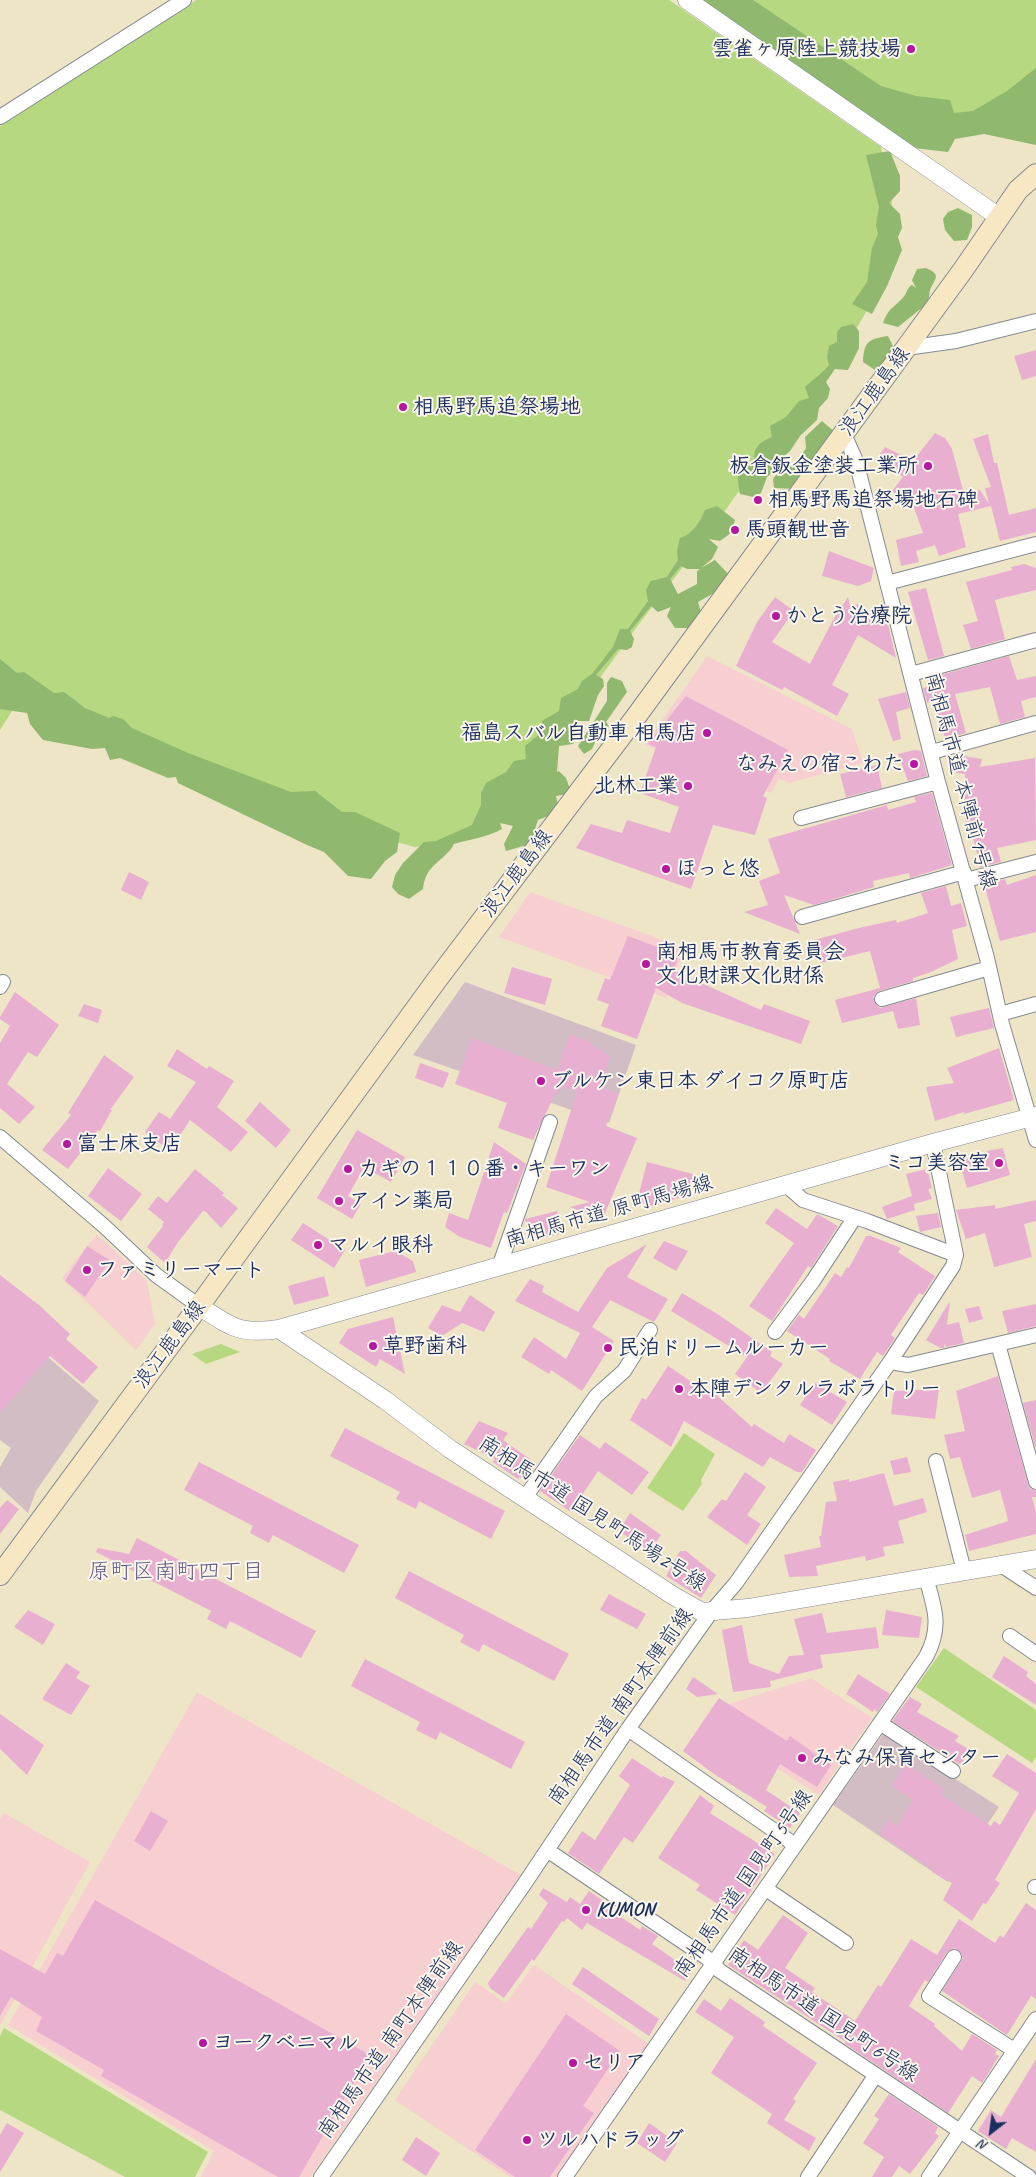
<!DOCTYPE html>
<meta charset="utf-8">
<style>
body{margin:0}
#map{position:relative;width:1036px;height:2177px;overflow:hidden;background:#eee5c6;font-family:Caveat,sans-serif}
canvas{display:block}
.north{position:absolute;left:966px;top:2107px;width:50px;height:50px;-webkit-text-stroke:4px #fbf7ec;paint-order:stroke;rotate:210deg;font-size:14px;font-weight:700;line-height:20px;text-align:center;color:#1b2f5e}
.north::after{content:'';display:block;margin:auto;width:18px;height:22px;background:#1b2f5e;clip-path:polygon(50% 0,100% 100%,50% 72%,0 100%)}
</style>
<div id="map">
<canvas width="1036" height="2177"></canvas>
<div class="north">N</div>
</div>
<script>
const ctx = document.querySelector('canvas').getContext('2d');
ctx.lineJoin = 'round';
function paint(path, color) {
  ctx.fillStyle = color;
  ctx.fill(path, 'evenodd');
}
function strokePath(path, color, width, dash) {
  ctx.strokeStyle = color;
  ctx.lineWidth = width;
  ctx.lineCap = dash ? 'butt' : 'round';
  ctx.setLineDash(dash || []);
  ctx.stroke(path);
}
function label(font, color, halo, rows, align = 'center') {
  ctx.font = font + ' Caveat,"Klee One",sans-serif';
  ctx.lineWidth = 4;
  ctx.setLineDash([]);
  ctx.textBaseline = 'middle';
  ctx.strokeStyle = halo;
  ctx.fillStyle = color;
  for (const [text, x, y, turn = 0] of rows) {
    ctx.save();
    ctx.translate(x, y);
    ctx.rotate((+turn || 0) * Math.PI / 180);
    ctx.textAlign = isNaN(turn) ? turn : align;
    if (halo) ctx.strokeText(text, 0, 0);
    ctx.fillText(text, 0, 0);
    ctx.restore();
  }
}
const built = new Path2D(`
 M707 656 852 729 863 763 789 783 779 779 771 793 645 745Z
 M530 892 685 948 666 998 499 937Z
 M97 1234 147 1281 155 1324 136 1350 62 1278Z
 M811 1678 872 1718 819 1795 702 1721 713 1709Z
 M197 1692 521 1875 310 2177H201L214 2151 8 2025Z
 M4 1813 90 1862 0 2026V1819Z
 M534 1965 649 2044 557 2177H510L395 2100 475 1982 506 2003Z`);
const industrial = new Path2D(`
 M465 982 636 1045 609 1123 413 1055Z
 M0 1316 99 1401 36 1491 28 1513 0 1487V1467L11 1448 0 1440Z
 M884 1733 999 1807 948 1882 833 1805Z`);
const green = new Path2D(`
 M196 0H669L881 147 892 202 889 242 873 300 834 367 777 447 736 495 718 521 636 628 584 700 481 828 449 843 415 847 327 823 21 697 0 730V126Z
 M712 0H1036V99L1015 113 894 123Z
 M221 1344 240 1352 206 1364 192 1354Z
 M684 1433 715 1454 701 1480 702 1484 683 1511 647 1488Z
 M944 1648 1036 1710V1757L1032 1763 916 1687Z
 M4 2028 208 2152 195 2177H125L0 2110V2036Z`);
const forest = new Path2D(`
 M679 0H753L881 86 916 96 950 100 954 113 973 111 1007 91 1036 68V145L984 134 955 139 948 152 888 145Z
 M890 151 900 176V191L889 203 900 214 902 228 898 237 902 250 887 286 872 314 852 304 867 282 872 248 878 234 876 225 879 207 866 155Z
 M958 208 972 215V227L967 240 954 241 945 230 943 219 948 212Z
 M926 268C942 275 935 278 930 290 929 294 929 299 928 303L898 327 883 323C889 306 896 307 905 295 908 290 907 288 912 285L916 288 912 280 917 269Z
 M853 324 859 331V348L848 370 835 369 826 382 830 389 828 398 819 408 817 420 800 436 790 451 782 458 777 469 767 477 761 493 753 497 740 494C737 474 734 472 754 462 754 447 758 443 772 437L770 426 786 417 799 401 809 398 805 387C813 379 822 374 829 365L827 357 829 346 837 342V332L841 327Z
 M888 336 895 350 878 372 863 362C864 342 868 339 888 336Z
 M822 421 836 433 797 489 774 488 773 479 788 459 794 467 806 448 805 437Z
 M717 506 735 520 731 533 720 541 709 539 718 547 712 559 701 568 715 560 730 576 714 593 698 602 702 616 692 628H675L667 616 671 607 658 612 651 606 630 631 634 639 632 647 627 650 618 649 596 675 603 679 604 686 598 695 589 721H574L580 733 573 744 559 746 557 772 559 771 566 778 570 789 567 794 556 796 559 809 551 815 538 820 530 844 506 851 504 844 513 826 500 823 502 829C488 837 470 839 454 844 445 862 426 862 423 889L409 899 398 894 392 887 395 875 403 863 424 842 436 841 472 825 481 805V793L486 783 506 772 514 761 526 759 525 746 541 733 542 721 559 711 561 698 578 689 582 681 592 674 613 647 620 629H628L648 601 646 590 651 581 667 577 678 560 677 551 680 538C693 534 700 522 705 510ZM681 566 687 569H700L697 571V584L678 594 670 579Z
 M0 659 17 673 24 672 54 693 64 692 85 708 109 718 113 716 123 719 132 728 188 753 291 792 315 791 342 812H355L400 833 397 852 385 861 371 879 348 876 324 852 307 845 178 783 176 777 168 778 120 758 110 760 105 748 92 749 43 740 30 724 27 713 0 709Z
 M611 677 622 681 627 692 606 722 609 726 598 736 592 749 584 754 578 746 607 701V683Z`);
const building = new Path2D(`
 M1036 350V376L1022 380 1014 356Z
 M935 433 945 438 952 449 964 494 980 490 989 504 985 488 991 487 973 439 988 434 994 463H997L1009 515 1036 508V532L1000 541 991 506 958 514 966 547 939 556 935 545 916 551 919 562 901 566 896 540 923 533 912 502 908 503 892 491 903 477 876 460 885 447 913 461Z
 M829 551 874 568 871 581 858 586 822 576Z
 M1024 564 1036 568V590L995 600 1005 639 971 649 963 625 978 621 966 582 1012 570 1011 567Z
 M926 588 944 656 928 660 908 592Z
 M775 597 794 611 772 642 810 664 833 620 848 597 850 606 857 604 888 625 896 658 858 635 832 685 849 694 837 716 784 687 782 690 736 666 757 622Z
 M1009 656 1017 680 1036 676V697L1021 701 1025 717 1000 724 990 687 955 694 966 733 945 739 935 701 927 703 923 688 931 686 929 678Z
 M906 692 910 708 896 712 901 739 893 741 878 699Z
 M686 696 788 750 763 796 767 798 755 835 713 825 691 889 576 848 591 824 622 833 627 820 670 833 679 807 640 793 656 747 648 744Z
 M915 750 921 751 927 776 908 781 898 754Z
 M957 755 982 759 980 767 1035 758 1036 840 997 848 1001 862 980 867 973 837H970L964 815 965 774 956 773Z
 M877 765 882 788 846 797 840 774Z
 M932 793 952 865 910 878 909 873 873 881 874 887 814 905 784 895 800 934 744 912 768 905 759 881 780 873 768 839 887 805 888 810 916 802 914 797Z
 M129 872 149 882 141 900 121 890Z
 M1036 875V932L1000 941 984 884 1005 879 1007 885Z
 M946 886 951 906 961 903 967 926 952 930 958 959 931 972 913 978V981L879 991 873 997 876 1005 880 1008 916 998 920 1025 898 1029 893 1011 842 1023 835 1000 880 988 870 951 821 963 814 940 863 927 896 920 897 923 928 913 921 893Z
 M628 936 679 955 674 970 697 981 761 1010 764 1004 810 1021 801 1044 682 1003 656 988 637 1039 601 1026 609 1004 597 1000 605 978 610 980Z
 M512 967 552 979 545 1005 504 993Z
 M15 992 59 1025 37 1057 28 1052 7 1084 35 1107 19 1124 0 1108V1043L10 1026 0 1019V1017Z
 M84 1004 102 1010 98 1023 78 1016Z
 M989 1008 994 1028 956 1037 950 1017Z
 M570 1034 588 1041 610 1057 600 1087 618 1094 606 1126 637 1138 602 1220 570 1207 590 1202 546 1187 577 1092 559 1086 533 1140 498 1128 507 1103 455 1084 472 1038 557 1070Z
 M999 1048 1014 1100 964 1114V1112L935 1121 926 1087 954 1083 947 1068Z
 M177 1049 207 1069 209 1066 234 1081 217 1107 248 1132 231 1152 190 1120 170 1151 145 1132 159 1112 170 1119 196 1082 167 1066Z
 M104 1055 134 1077 110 1110H112L100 1131 98 1130 68 1169 42 1150 71 1115 68 1113Z
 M420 1063 449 1073 443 1088 415 1078Z
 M260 1102 291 1130 276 1148 245 1121Z
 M357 1130 405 1157 391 1182 364 1167 348 1196 361 1204 352 1219 317 1198Z
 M494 1142 526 1164 507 1213 504 1212 491 1248 460 1237 445 1227 449 1213 468 1220Z
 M1003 1148 1010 1175 967 1188 959 1160 988 1154 987 1151Z
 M647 1162 693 1174 687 1195 654 1206 637 1202Z
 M108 1168 142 1194 121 1221 88 1196Z
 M195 1169 224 1193 222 1195 238 1208 221 1228 206 1212 203 1211 178 1242 165 1263 147 1247 163 1226 162 1224 164 1222 148 1209 158 1196 167 1203Z
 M927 1169 932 1188 928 1189 932 1199 914 1204 913 1200 915 1210 887 1219 882 1207 912 1196 906 1174Z
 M1036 1200V1221L1024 1224 1032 1257 994 1267 985 1233 966 1239 956 1210 995 1205V1209Z
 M776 1208 807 1229 817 1214 838 1226 811 1268 808 1266 772 1321 749 1306 794 1243 765 1223Z
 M557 1211 563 1233 532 1241 525 1219Z
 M938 1213 941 1227 920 1232 916 1216Z
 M303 1223 345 1250 334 1268 291 1240Z
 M866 1236H871L901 1248 898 1252 935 1276 923 1295 919 1293 891 1335 895 1338 883 1356 877 1352 860 1379 829 1361 830 1359 787 1331 799 1315 804 1319 835 1273 841 1277 847 1267 849 1268Z
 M664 1241 688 1251 676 1271 653 1258Z
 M647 1244 627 1277 668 1299 654 1322 610 1300 592 1327 614 1341 582 1391 551 1370 549 1374 521 1357 534 1337 566 1359 580 1333 515 1301 530 1279 544 1286 542 1292 578 1312 607 1268Z
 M87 1246 110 1260 85 1297 65 1281Z
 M395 1251 413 1261 416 1272 366 1287 359 1260Z
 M0 1275 39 1305 70 1334 66 1339 98 1367 83 1384 50 1356 0 1412Z
 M324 1276 329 1296 294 1305 288 1286Z
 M682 1293 719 1315 772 1352 770 1356 783 1364 761 1393 735 1374 747 1357 671 1311Z
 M470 1295 495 1312 484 1332 462 1323 442 1336 428 1328 442 1305 460 1312Z
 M950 1301 947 1325 959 1322 964 1343 946 1347 945 1343 944 1348H940L926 1340Z
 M1036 1304V1326L1008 1333 1002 1311Z
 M979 1306 983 1319 969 1323 965 1309Z
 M393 1317 405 1374 380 1359 376 1367 339 1343 348 1329Z
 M668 1366 711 1395 713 1392 752 1427 754 1424 784 1443 789 1434 816 1450 802 1472H797L770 1457 763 1467 684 1421 671 1447 630 1420 642 1398 646 1400Z
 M998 1376 1028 1484 1030 1489 1036 1491V1497H1032L1036 1513V1534L969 1551 965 1535 1008 1521 1007 1516 1000 1490 972 1498 960 1457 950 1459 944 1435 965 1431 956 1391Z
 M815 1383 847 1402 832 1425 800 1405Z
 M939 1389 935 1419 891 1414 894 1391Z
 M1036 1400V1449L1023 1403Z
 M479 1421 508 1433 503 1440 537 1464 526 1481 520 1477 518 1479 493 1462 495 1459 464 1444Z
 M345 1428 505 1511 491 1539 419 1501 416 1509 396 1499 400 1492 330 1456Z
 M580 1435 600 1449 605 1442 649 1472 632 1495 598 1471 571 1512 540 1491Z
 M907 1457 911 1472 894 1475 890 1461Z
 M199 1462 359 1545 344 1573 273 1535 269 1543 250 1533 253 1526 184 1490Z
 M745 1472 766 1487 747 1515 761 1524 747 1545 707 1517 722 1499 726 1501Z
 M884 1473 894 1506 923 1498 927 1512 898 1521 904 1543 883 1547 885 1556 866 1561 865 1556 816 1566 818 1576 789 1577 784 1555 821 1547 819 1536H821L826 1502 837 1501 833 1482 849 1479V1482Z
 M7 1500 19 1509 0 1534V1508Z
 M630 1513 661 1535 650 1552 619 1531Z
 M137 1538 316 1631 301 1658 230 1621 226 1629 207 1619 211 1611 96 1552 98 1548 129 1554Z
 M680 1551H686L716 1575 701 1598 666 1576Z
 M409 1571 569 1654 554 1681 483 1644 479 1652 460 1642 464 1635 395 1598Z
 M609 1594 646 1614 637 1629 600 1610Z
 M28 1610 55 1624 43 1645 14 1627Z
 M886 1610 922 1617 919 1638 882 1635Z
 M822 1613 827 1633 876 1627 879 1648 820 1655 823 1668 770 1681 771 1687 733 1692 722 1630 742 1625 749 1663 779 1674 789 1656 804 1655 794 1619Z
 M1004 1656 1028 1672 1026 1676 1036 1684V1705L992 1677Z
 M365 1659 525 1742 511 1769 440 1732 436 1740 416 1730 420 1722 351 1686Z
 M66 1663 80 1672 76 1678 90 1686 71 1715 42 1699Z
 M858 1674 890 1694 877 1712 874 1709 873 1712 846 1694Z
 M693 1677 718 1694 697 1697 686 1689Z
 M910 1697 922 1704 917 1712 959 1736 955 1741 970 1750 961 1765 892 1721Z
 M719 1698 787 1741 790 1736 831 1765 817 1787 780 1764 766 1790 800 1813 790 1828 764 1811 767 1807 714 1774 683 1751Z
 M0 1714 44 1745 27 1775 0 1749Z
 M1007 1754 1036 1773V1809L995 1880 1000 1883 986 1904 983 1903 972 1921 943 1900 952 1883 932 1872 933 1870 880 1834 888 1820 897 1826 913 1800 891 1786 906 1764 945 1790 941 1795 991 1826 994 1821 1000 1825 1019 1793 992 1776Z
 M632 1758 662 1778 663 1776 675 1782 633 1843 624 1837 599 1874 568 1853 582 1831 595 1840 630 1785 619 1776Z
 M700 1795 714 1806 710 1813 775 1854 735 1915 696 1890 700 1885 658 1858Z
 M151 1811 168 1821 150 1851 134 1841Z
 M543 1888 567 1902 570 1897 580 1904 589 1891 602 1900 600 1903 640 1930 642 1926 658 1936 652 1944 691 1971 685 1981 587 1923 582 1930 567 1918 564 1922 562 1921 534 1961 532 1959 504 1998 490 1988 488 1983 528 1927 531 1929 548 1903 539 1895Z
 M95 1900 370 2055 299 2177H278L101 2076 104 2070 36 2031 42 2017 11 1997 0 2016V1949L45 1974 57 1953 63 1956Z
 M1026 1903 1036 1910V1999L1031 1996 1007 2035 942 1991 963 1958 961 1953 955 1948 947 1952 928 1982 925 1980 909 2006 935 2024 934 2026 962 2051 972 2034 997 2050 995 2054 999 2056 982 2083 972 2076 948 2113 844 2043 846 2042 728 1965 744 1940 758 1950 783 1915 808 1933 785 1968 815 1988 812 1992 855 2021 878 1985 881 1987 911 1939 937 1955 959 1919 995 1943 1000 1935 1003 1938Z
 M583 1967 659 2019 649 2036 572 1984Z
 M730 1998 765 2022 763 2026 817 2063 793 2099 796 2101 784 2120 816 2138 809 2151 767 2123 772 2114 711 2073 734 2037 695 2012 704 1999 721 2011Z
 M566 2014 620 2051 583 2106 594 2113 550 2177H515L475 2150Z
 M1036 2059V2152L1012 2138 1006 2149 978 2131 991 2110 1001 2117Z
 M889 2094 938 2127 935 2133 939 2136 910 2174 899 2166 892 2177H872L884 2157 863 2143 879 2119 874 2116Z
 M7 2123 24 2133 0 2172V2135Z
 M649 2123 677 2143 665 2162 637 2143Z
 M416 2137 440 2153 426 2176 402 2160Z`);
const minor = new Path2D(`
 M0 117 184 0
 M906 348 956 341 1036 321
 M844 434 856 461 938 782 987 958 1002 1024 1036 1140
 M887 583 1036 544
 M911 674 1036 640
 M932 752 1036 723
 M801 818 938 782
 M966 880 1036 862
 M802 917 964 872
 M0 987 3 982
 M882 999 989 968
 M1000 1014 1036 1004
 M0 1137 104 1226 156 1275 199 1306
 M786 1185 803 1200 867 1221 956 1255
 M499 1267 550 1122
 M775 1332 813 1281 855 1217
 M1036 1335 998 1344 1036 1482
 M890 1362 908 1365 998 1344
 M936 1461 964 1571
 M524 1499 596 1396 624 1371 650 1330
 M1001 1565 1036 1588
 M1010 1636 1036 1654
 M880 1723 953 1771
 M628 1729 795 1845
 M547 1850 707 1958 720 1971 1029 2177
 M1035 1887H1036
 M766 1889 846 1943
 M954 1957 929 1996 1014 2050
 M321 2177 523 1886 628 1729 711 1612 736 1583 890 1362 953 1266 956 1255 933 1143
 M565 2177 926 1657C942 1627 935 1609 926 1578
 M808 2177 875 2076
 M929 2177 1036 2019`);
const tertiary = new Path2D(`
 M687 0 999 217
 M199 1306C231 1327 240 1335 279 1329L933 1143 1036 1116
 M279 1329 385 1400 450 1449 672 1595 702 1612 748 1608 1036 1559`);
const secondary = new Path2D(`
 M0 1575 199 1306 436 981 635 718 852 422 963 270 1018 190 1036 174`);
const markers = [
 [911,49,5,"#b5179e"],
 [403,407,5,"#b5179e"],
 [928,466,5,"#b5179e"],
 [758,500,5,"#b5179e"],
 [735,530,5,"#b5179e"],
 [776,616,5,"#b5179e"],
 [707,733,5,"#b5179e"],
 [914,764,5,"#b5179e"],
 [688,786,5,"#b5179e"],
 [666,869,5,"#b5179e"],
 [646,964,5,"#b5179e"],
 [541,1081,5,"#b5179e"],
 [67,1144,5,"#b5179e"],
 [999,1163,5,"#b5179e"],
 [348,1169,5,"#b5179e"],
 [339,1201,5,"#b5179e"],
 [318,1245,5,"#b5179e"],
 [87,1270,5,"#b5179e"],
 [373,1346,5,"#b5179e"],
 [608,1348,5,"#b5179e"],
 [679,1389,5,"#b5179e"],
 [802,1758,5,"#b5179e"],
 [586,1910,5,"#b5179e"],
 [203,2043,5,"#b5179e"],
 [573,2063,5,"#b5179e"],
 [527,2140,5,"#b5179e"]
];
const poiNames = [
 ["雲雀ヶ原陸上競技場",901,49,"right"],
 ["相馬野馬追祭場地",413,407],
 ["板倉鈑金塗装工業所",918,466,"right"],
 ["相馬野馬追祭場地石碑",768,500],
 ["馬頭観世音",745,530],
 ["かとう治療院",786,616],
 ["福島スバル自動車 相馬店",697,733,"right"],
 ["なみえの宿こわた",904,764,"right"],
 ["北林工業",678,786,"right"],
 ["ほっと悠",676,869],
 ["南相馬市教育委員会",656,952],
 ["文化財課文化財係",656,976],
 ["ブルケン東日本 ダイコク原町店",551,1081],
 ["富士床支店",77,1144],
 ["ミコ美容室",989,1163,"right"],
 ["カギの１１０番・キーワン",358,1169],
 ["アイン薬局",349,1201],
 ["マルイ眼科",328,1245],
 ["ファミリーマート",97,1270],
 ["草野歯科",383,1346],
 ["民泊ドリームルーカー",618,1348],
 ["本陣デンタルラボラトリー",689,1389],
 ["みなみ保育センター",812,1758],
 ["KUMON",596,1910],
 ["ヨークベニマル",213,2043],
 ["セリア",583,2063],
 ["ツルハドラッグ",537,2140]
];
const streetNames = [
 ["浪江鹿島線",875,392,-54],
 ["南相馬市道 本陣前1号線",960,781,75],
 ["浪江鹿島線",517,874,-53],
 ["南相馬市道 原町馬場線",609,1212,-16],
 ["浪江鹿島線",170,1345,-53],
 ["南相馬市道 国見町馬場2号線",592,1514,33],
 ["南相馬市道 南町本陣前線",621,1707,-55],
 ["南相馬市道 国見町5号線",744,1884,-55],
 ["南相馬市道 国見町6号線",823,2015,34],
 ["南相馬市道 南町本陣前線",391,2040,-55]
];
const neighbourhoodNames = [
 ["原町区南町四丁目",176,1572]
];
paint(built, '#f7cfd0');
paint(industrial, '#d2bdc5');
paint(green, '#b5d880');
paint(forest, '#90b86e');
paint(building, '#e8afd1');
strokePath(minor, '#848a92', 16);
strokePath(tertiary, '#848a92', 19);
strokePath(secondary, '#848a92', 22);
strokePath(minor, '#fff', 14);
strokePath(tertiary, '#fff', 18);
strokePath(secondary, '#f7e8c3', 20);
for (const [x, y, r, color] of markers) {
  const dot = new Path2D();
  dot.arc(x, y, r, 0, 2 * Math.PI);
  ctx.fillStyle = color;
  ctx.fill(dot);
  strokePath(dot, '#fbf7ec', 2);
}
label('bold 21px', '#1b2f5e', '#fbf7ec', poiNames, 'left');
label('21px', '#1b2f5e', '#fbf7ec', streetNames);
label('22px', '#635c86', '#fbf7ec', neighbourhoodNames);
</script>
